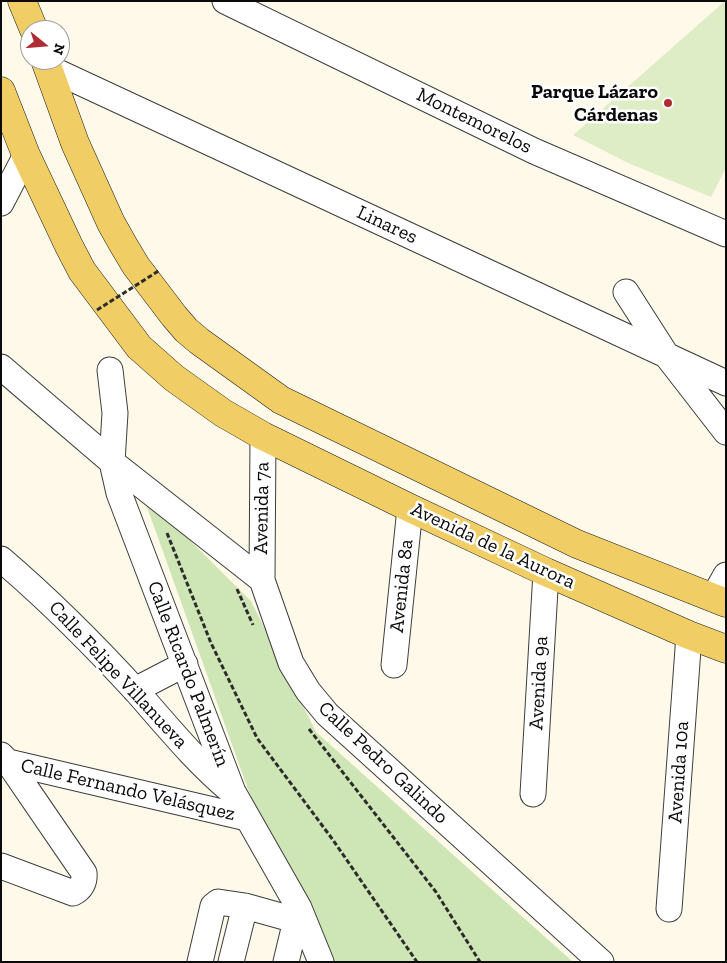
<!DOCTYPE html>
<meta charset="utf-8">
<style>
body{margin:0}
#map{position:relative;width:727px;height:963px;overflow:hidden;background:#fef9e8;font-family:"Zilla Slab",serif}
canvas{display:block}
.frame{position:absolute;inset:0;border:2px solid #0a0a0a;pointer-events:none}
.north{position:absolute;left:20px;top:20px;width:50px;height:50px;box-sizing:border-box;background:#fff;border:1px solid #9d9d9d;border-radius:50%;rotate:107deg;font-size:14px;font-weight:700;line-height:20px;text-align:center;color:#0a0a0a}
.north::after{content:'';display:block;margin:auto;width:18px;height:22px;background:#b02c32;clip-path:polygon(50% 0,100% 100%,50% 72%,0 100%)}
</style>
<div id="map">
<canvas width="727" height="963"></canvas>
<div class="frame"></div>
<div class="north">N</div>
</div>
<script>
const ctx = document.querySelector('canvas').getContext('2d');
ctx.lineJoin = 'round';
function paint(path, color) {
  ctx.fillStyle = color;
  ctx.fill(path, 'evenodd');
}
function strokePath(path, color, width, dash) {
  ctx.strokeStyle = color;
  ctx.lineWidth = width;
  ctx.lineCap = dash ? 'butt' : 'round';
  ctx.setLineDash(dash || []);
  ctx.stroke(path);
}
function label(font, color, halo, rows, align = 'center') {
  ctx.font = font + ' "Zilla Slab",serif';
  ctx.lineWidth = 5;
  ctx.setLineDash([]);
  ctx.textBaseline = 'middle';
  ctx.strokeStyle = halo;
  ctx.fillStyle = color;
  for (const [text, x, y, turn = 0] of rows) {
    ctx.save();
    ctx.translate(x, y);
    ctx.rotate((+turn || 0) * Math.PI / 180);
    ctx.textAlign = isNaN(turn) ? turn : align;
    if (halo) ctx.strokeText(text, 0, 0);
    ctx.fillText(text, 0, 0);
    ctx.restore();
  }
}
const green = new Path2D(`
 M142 493 251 601 316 732 573 962H329L249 792Z`);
const pitch = new Path2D(`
 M725 1 726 168 711 197 628 163 573 135Z`);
const path = new Path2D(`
 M167 533 211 643 257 738 333 840 417 962
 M237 589 253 625
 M309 729 436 892 480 962`);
const minor = new Path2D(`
 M225 1 534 151 726 234
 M47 67 726 383
 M1 203 26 155
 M626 292 667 356 726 432
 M1 367 112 462 262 580 291 663 308 691 327 714 601 962
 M110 370 115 413 112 462 119 493 233 792 299 908 321 962
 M1 559C49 600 94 645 137 692 167 726 196 762 231 791
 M262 580 263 436
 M713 598 726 575
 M394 665 410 508
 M135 690 185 664
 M1 755 8 762 84 873C85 882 81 889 73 893L1 866
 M8 762 247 818
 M533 794 546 572
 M669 909 689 635
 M200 962 213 906 218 902 245 906
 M231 962 245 906 295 920
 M286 962 299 908`);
const major = new Path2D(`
 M22 1 34 30
 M45 60 75 143 111 223 124 246 136 266 174 316 186 330 199 341 281 400 577 544 726 603
 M1 91 26 155 69 246 82 271 139 347 174 378 223 413 263 436 410 508 546 572 689 635 726 649`);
const pathBridge = new Path2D(`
 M97 310 160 270`);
const markers = [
 [668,103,5,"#b02c32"]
];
const poiNames = [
 ["Parque Lázaro",658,92],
 ["Cárdenas",658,115]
];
const streetNames = [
 ["Montemorelos",474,121,26],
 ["Linares",387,225,25],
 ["Avenida 7a",262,508,-89],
 ["Avenida de la Aurora",493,546,25],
 ["Avenida 8a",402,586,-84],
 ["Calle Ricardo Palmerín",188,674,69],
 ["Calle Felipe Villanueva",118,675,47],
 ["Avenida 9a",539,683,-87],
 ["Calle Pedro Galindo",383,763,43],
 ["Avenida 10a",679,772,-86],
 ["Calle Fernando Velásquez",128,790,13]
];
paint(green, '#cee5b5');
paint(pitch, '#dfedc6');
strokePath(minor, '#3d3d3d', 27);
strokePath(major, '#1b1b1b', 29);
strokePath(path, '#2c2c2c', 3, [5, 2.5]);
strokePath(minor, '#fff', 25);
strokePath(major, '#f0ce65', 28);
strokePath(pathBridge, '#2c2c2c', 3, [5, 2.5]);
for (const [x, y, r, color] of markers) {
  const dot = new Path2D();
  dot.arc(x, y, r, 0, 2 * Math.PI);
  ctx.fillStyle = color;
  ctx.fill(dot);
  strokePath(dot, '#fff', 2);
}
label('bold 20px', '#0a0a0a', '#fff', poiNames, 'right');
label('20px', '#0a0a0a', '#fff', streetNames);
</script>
